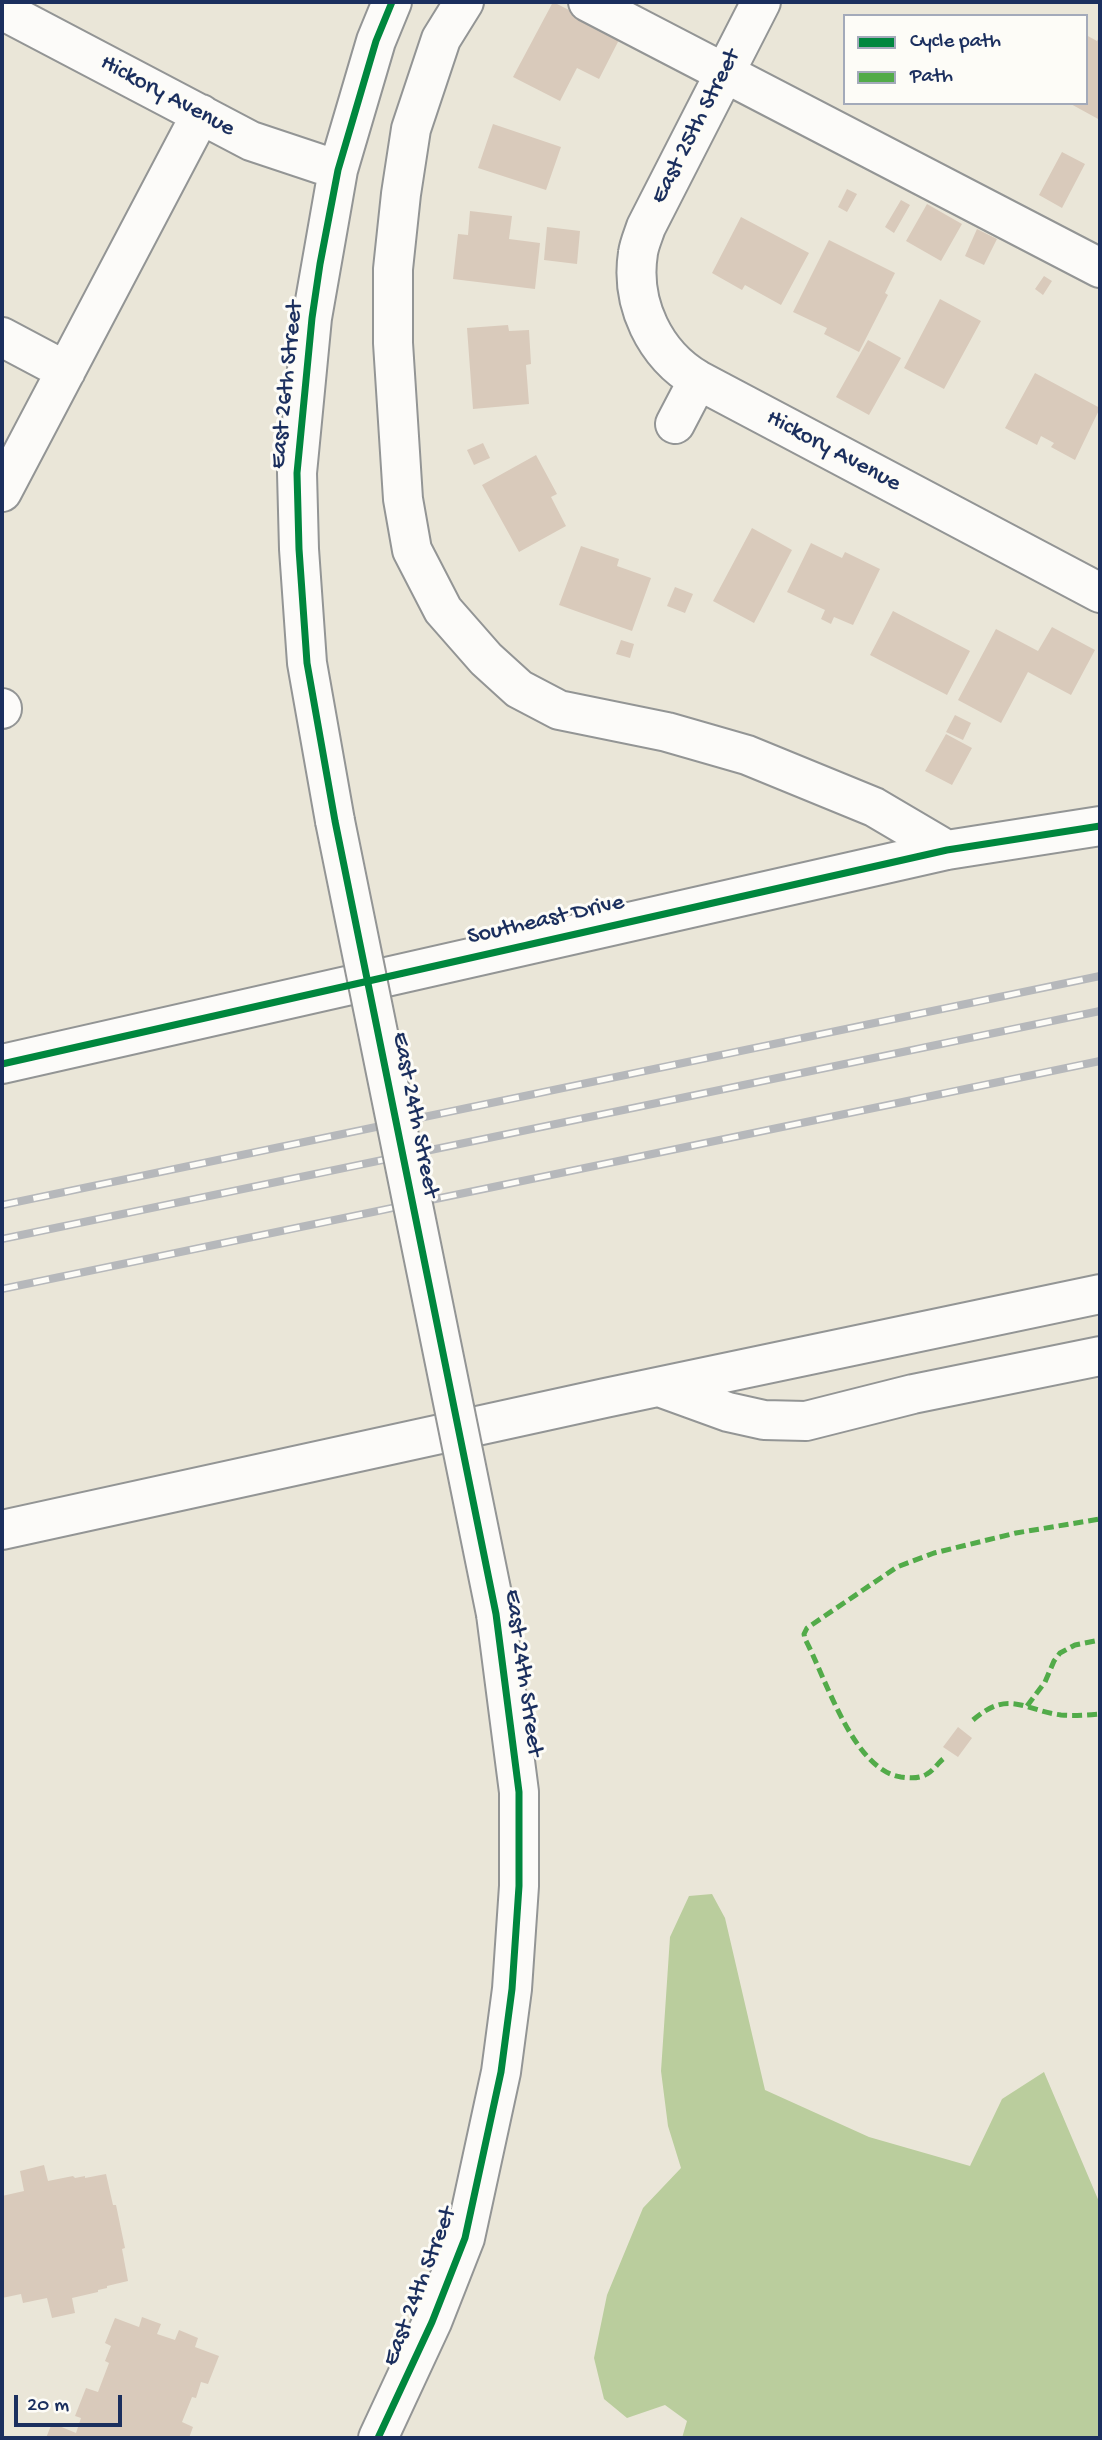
<!DOCTYPE html>
<style>
body{margin:0}
#map{position:relative;width:1102px;height:2440px;overflow:hidden;background:#eae6d8;font-family:"Gochi Hand",sans-serif}
canvas{display:block}
.frame{position:absolute;inset:0;border:4px solid #1b2f5e;pointer-events:none}
.legend{position:absolute;left:843px;top:14px;width:245px;height:91px;box-sizing:border-box;background:#fdfcf7;border:2px solid #a3aaba;margin:0;padding:9px 12px;list-style:none;font-size:21px;color:#1b2f5e}
.legend li{display:flex;align-items:center;gap:14px;height:35px}
.legend b{width:35px;border:2px solid #a3aaba}
.scale{position:absolute;left:14px;top:2395px;width:108px;height:32px;box-sizing:border-box;border:4px solid #1b2f5e;border-top:0;padding-left:9px;font-size:21px;line-height:24px;white-space:nowrap;color:#1b2f5e;-webkit-text-stroke:5px #fdfcf7;paint-order:stroke}
</style>
<div id="map">
<canvas width="1102" height="2440"></canvas>
<div class="frame"></div>
<ul class="legend">
<li><b style="height:9px;background:#00873e"></b>Cycle path</li>
<li><b style="height:9px;background:#52ab49"></b>Path</li>
</ul>
<div class="scale">20 m</div>
</div>
<script>
const ctx = document.querySelector('canvas').getContext('2d');
ctx.lineJoin = 'round';
function paint(path, color) {
  ctx.fillStyle = color;
  ctx.fill(path, 'evenodd');
}
function strokePath(path, color, width, dash) {
  ctx.strokeStyle = color;
  ctx.lineWidth = width;
  ctx.lineCap = dash ? 'butt' : 'round';
  ctx.setLineDash(dash || []);
  ctx.stroke(path);
}
function label(font, color, halo, rows, align = 'center') {
  ctx.font = font + ' "Gochi Hand",sans-serif';
  ctx.lineWidth = 6;
  ctx.setLineDash([]);
  ctx.textBaseline = 'middle';
  ctx.strokeStyle = halo;
  ctx.fillStyle = color;
  for (const [text, x, y, turn = 0] of rows) {
    ctx.save();
    ctx.translate(x, y);
    ctx.rotate((+turn || 0) * Math.PI / 180);
    ctx.textAlign = isNaN(turn) ? turn : align;
    if (halo) ctx.strokeText(text, 0, 0);
    ctx.fillText(text, 0, 0);
    ctx.restore();
  }
}
const forest = new Path2D(`
 M712 1894 725 1918 765 2090 869 2137 970 2166 1002 2099 1044 2072 1100 2204V2438H682L687 2421 665 2405 627 2418 604 2399 594 2358 607 2295 643 2208 681 2168 668 2126 661 2071 670 1937 689 1896Z`);
const building = new Path2D(`
 M553 2 621 36 599 79 577 68 560 101 513 77Z
 M1086 35 1097 41 1100 35V120L1069 103H1086Z
 M493 124 561 147 546 190 478 168Z
 M1062 152 1085 164 1062 208 1039 195Z
 M847 189 857 194 847 212 838 207Z
 M901 200 910 205 894 233 885 227Z
 M927 204 962 224 941 261 906 241Z
 M470 211 512 216 509 239 540 243 535 289 453 279 458 234 468 235Z
 M741 217 809 253 781 305 745 285 742 290 712 273Z
 M547 227 580 231 577 264 544 260Z
 M977 229 997 239 984 265 965 256Z
 M829 240 895 273 885 293 888 295 859 352 824 334 827 328 793 312Z
 M1044 276 1052 281 1043 295 1035 289Z
 M940 299 981 321 944 389 904 368Z
 M508 325 509 331 529 330 531 364 526 365 529 404 473 409 467 328Z
 M868 340 901 358 869 415 836 397Z
 M1035 373 1100 408 1075 460 1051 447 1054 443 1041 436 1037 445 1005 428Z
 M483 443 490 458 474 465 467 450Z
 M536 455 557 494 551 497 566 526 519 552 482 485Z
 M752 528 792 550 754 623 713 601Z
 M811 543 842 558 845 552 880 569 853 625 834 617 831 624 821 619 825 610 787 592Z
 M581 546 619 559 617 566 651 578 632 631 559 605Z
 M675 587 693 594 685 613 667 606Z
 M893 611 970 651 947 695 870 655Z
 M1052 627 1095 650 1071 695 1028 672 1001 723 958 700 996 629 1038 651Z
 M621 640 634 644 630 658 616 654Z
 M955 715 971 723 963 740 946 732Z
 M946 734 972 748 952 785 925 771Z
 M958 1727 972 1738 958 1757 943 1747Z
 M44 2165 48 2181 73 2176 75 2178 85 2176V2178L106 2174 113 2205H116L125 2248 122 2249 128 2281 107 2286V2288L98 2290V2292L72 2298 75 2313 52 2318 47 2298 23 2303 21 2294 2 2298V2196L24 2191 20 2171Z
 M142 2317 161 2324 157 2334 175 2340 179 2330 198 2338 195 2347 219 2356 208 2384 201 2382 196 2398 192 2397 182 2422 193 2427 189 2438H46L52 2423 76 2433 81 2418 75 2416 86 2388 98 2392 109 2363 105 2361 111 2346 105 2343 115 2318 139 2327Z`);
const minor = new Path2D(`
 M464 2 441 39 411 129 401 194 393 269V343L403 499 412 550 443 610 486 659 519 689 559 710 667 732 747 755 874 807 947 850
 M588 2 1100 268
 M761 2 646 227C643 236 639 245 638 253 630 304 655 355 698 380L1100 593
 M2 10 251 141 338 170
 M2 337 66 371
 M675 424 698 380
 M2 492 201 114
 M2 708V709
 M335 821 307 663 299 549 297 473 312 318 338 170 376 41 392 2
 M2 1064 947 850 1100 826
 M659 1387 728 1412 764 1420 806 1421 913 1394 1100 1356
 M2 1530 605 1398 1100 1294
 M378 2438 432 2322 465 2238 501 2072 512 1989 519 1886V1792L496 1614`);
const rail = new Path2D(`
 M2 1205 1100 976
 M2 1239 1100 1011
 M2 1289 1100 1061`);
const minorBridge = new Path2D(`
 M335 821 496 1614`);
const quiet = new Path2D(`
 M1027 1706 1045 1682 1054 1661 1060 1653 1075 1645 1100 1640
 M973 1720C1009 1689 1023 1710 1061 1715 1074 1716 1087 1715 1100 1714
 M943 1759C938 1763 933 1771 927 1774 919 1779 910 1778 901 1777 853 1770 826 1678 805 1639L804 1634 807 1628 897 1567 934 1553 1016 1533 1100 1519`);
const cycleway = new Path2D(`
 M2 1064 947 850 1100 826
 M378 2438 432 2322 465 2238 501 2072 512 1989 519 1886V1792L496 1614 335 821 307 663 299 549 297 473 312 318 320 264 338 170 376 41 392 2`);
const streetNames = [
 ["Hickory Avenue",167,97,28],
 ["East 25th Street",697,127,-63],
 ["East 26th Street",288,385,-84],
 ["Hickory Avenue",833,452,28],
 ["Southeast Drive",546,921,-13],
 ["East 24th Street",414,1115,79],
 ["East 24th Street",522,1673,82],
 ["East 24th Street",421,2287,-69]
];
paint(forest, '#bacd9d');
paint(building, '#d9cabb');
strokePath(minor, '#939595', 42);
strokePath(minor, '#fcfbf9', 38);
strokePath(rail, '#b6b8bb', 8);
strokePath(rail, '#fdfcf7', 5, [16]);
strokePath(minorBridge, '#939595', 42, []);
strokePath(minorBridge, '#fcfbf9', 38);
strokePath(quiet, '#52ab49', 5, [10, 5]);
strokePath(cycleway, '#00873e', 7);
label('24px', '#1b2f5e', '#fdfcf7', streetNames);
</script>
